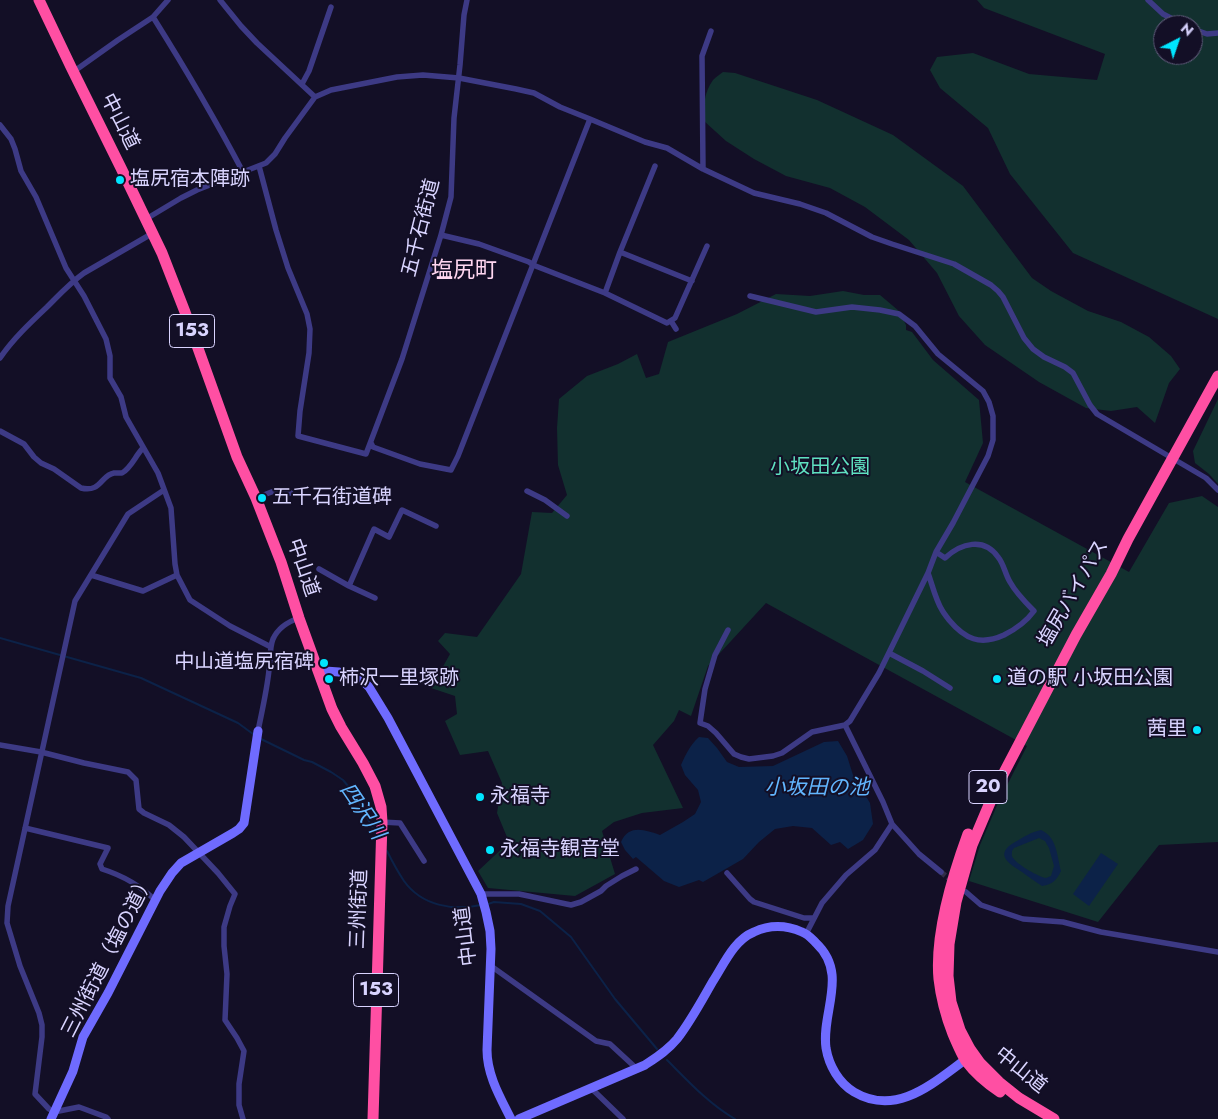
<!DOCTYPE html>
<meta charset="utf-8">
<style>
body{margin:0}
#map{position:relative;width:1218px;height:1119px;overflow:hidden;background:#130f26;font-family:Jost,sans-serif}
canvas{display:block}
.north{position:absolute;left:1153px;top:15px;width:50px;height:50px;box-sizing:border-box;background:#130f26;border:1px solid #625e7d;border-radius:50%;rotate:41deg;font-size:14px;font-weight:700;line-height:20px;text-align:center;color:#d9d4ff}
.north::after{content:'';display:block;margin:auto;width:18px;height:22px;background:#00e5ff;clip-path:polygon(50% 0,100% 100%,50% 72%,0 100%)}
</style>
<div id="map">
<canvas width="1218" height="1119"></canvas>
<div class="north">N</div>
</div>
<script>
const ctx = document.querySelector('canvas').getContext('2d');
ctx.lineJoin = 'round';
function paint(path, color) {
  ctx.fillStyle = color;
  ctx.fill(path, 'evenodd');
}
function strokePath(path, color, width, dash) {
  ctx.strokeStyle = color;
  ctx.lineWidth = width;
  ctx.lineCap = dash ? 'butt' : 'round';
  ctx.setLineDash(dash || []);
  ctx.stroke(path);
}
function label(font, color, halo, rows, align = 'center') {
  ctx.font = font + ' Jost,"Noto Sans JP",sans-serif';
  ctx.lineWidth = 4;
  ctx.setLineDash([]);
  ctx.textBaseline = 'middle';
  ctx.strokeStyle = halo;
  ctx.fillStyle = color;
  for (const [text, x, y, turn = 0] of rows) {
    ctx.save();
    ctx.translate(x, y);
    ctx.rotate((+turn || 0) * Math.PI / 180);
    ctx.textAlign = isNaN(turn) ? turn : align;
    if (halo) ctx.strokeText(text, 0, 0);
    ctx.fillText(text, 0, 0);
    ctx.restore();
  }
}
const green = new Path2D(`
 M977 0H1218V319L1073 253 1010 174 988 128 940 88 930 70 937 57 973 53 1029 74 1097 80 1105 54 984 8ZM1163 25H1193V55H1163Z
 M723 72 735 73 817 100 893 135 963 186 1032 278 1051 291 1088 311 1121 322 1149 337 1171 356 1180 369 1169 383 1155 423 1137 407 1111 411 1086 408 1039 382 985 345 959 316 937 273 909 240 865 207 830 188 786 176 754 159 726 141 704 121C703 108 704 92 713 80 716 77 720 74 723 72Z
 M843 291 864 295H880L899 311 906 325V330L912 332 933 360 979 400 983 443 965 482 1129 572 1169 503 1202 496 1218 507V842L1159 845 1098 922 969 881 980 845 998 803 1027 746 766 603 708 666 691 716 679 710 674 721 653 745 683 808 642 813 614 822 602 831 615 874 575 896 488 888 478 871 509 842 497 813 502 783 488 751 460 755 445 721 457 714 455 696 431 688 450 654 438 641 445 633 477 637 521 574 532 512 552 513 567 495 558 465 557 428 559 399 587 376 618 364 637 354 646 378 659 374 668 342 737 314 776 294 810 296Z
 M1218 399V484L1209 474 1195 463 1193 451Z`);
const water = new Path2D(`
 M699 737 708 738 717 748 727 762 739 767 773 766 824 742 838 741 847 756 853 775 870 803 873 824 863 840 848 849 840 842 831 845 812 828 793 826 775 829 759 842 743 859 703 882 699 880 679 887 664 881 636 857 633 859 625 850 621 842C629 824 645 830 660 835L683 822 695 814 701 802 698 790 685 775 681 765C686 754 690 745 699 737Z
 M1041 830C1057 837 1057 856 1061 871 1056 881 1053 884 1042 886 1035 881 1028 877 1022 872 1008 863 994 854 1015 842 1024 837 1031 832 1041 830ZM1039 838 1045 841 1049 848 1054 866 1051 876 1046 878C1039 877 1018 865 1014 859 1011 856 1012 855 1012 851L1014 848Z
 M1101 853 1118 864 1089 906 1073 894Z`);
const stream = new Path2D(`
 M0 638 141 678 238 723 253 734
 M259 738 304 760 312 762 331 772 343 780 353 792 376 834
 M387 851C392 861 398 872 404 881 422 906 453 911 481 905
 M488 904 494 902 521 904 540 911 571 937 615 999 657 1049
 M667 1060C688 1081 709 1104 735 1119`);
const streetTunnel = new Path2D(`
 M941 872 953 882`);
const street = new Path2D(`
 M220 0 241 26 257 43 315 97
 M1148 0 1163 14 1184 25
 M153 17C185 68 215 119 243 172
 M1193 29 1207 34 1218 33
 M73 72 118 40 153 17 168 0
 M302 84 309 71 331 7
 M0 125 11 139 15 149 21 171 36 197 66 268 84 296 106 339 110 356V378L121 397 126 417 158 473 171 508 175 564 177 575 190 600 230 626 271 647
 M259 166 276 230 288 268 307 314 310 329 309 353 300 411 298 436 366 454 402 359 441 235 451 197 454 118 460 65 464 15 467 0
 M703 169 702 56 711 31
 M146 219 181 198 197 190 266 163 275 154 285 138 315 97 331 90 397 77 423 75 459 78 516 89 534 93 560 107 590 119 645 142 667 148 703 169 754 193 800 204 826 213 872 237 892 244 954 264 991 285 998 291 1003 297 1024 338 1033 349 1044 357 1065 367 1073 373 1090 405 1097 414 1206 478 1218 490
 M441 235 479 244 529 262 533 265 605 293 667 323 675 318 707 246
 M620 252 692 281
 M605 293 620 252 655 166
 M671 321 676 329
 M0 358C13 339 30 323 47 307 59 295 70 283 84 273L153 233
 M0 431 24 444 34 457 41 463 54 469 81 488C101 493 101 475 114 473 116 473 120 473 122 473 132 467 135 456 143 448
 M371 443 373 447 420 464 451 470 458 456 590 119
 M527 491 545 500 567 516
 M256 498 274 491 291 493
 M319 569 349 586 375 598
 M928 573C932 584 936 601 942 610 944 614 947 617 949 620 965 639 980 646 1004 635 1016 629 1026 622 1034 611 1025 602 1016 593 1010 582 1005 574 1004 564 998 557 984 537 961 543 945 558L936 552
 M91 575 143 591 177 575
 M349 586 374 529 389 537 402 510 436 526
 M728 630 715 655 705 689 700 723 708 726 716 733 734 754 741 757 749 759 773 756 782 753 812 732 845 725 850 721 879 673 928 573 936 552 953 523 988 456 993 440V416L989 402 983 391 938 354 915 326 899 314 880 310 852 307 816 312 750 296
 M889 653 923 671 950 688
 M845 725 883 802 892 824 919 854 941 872
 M258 731C262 711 267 690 269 670 271 660 269 649 273 639 278 628 287 622 299 618
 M0 745 41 752 84 763 128 772 136 780 139 809 144 813 169 825 184 837 218 873 235 894 230 906 224 927V946L227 974 225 1020 237 1038 244 1051 239 1084V1105L243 1119
 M382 822 400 823 424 861
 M25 828 108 848 100 864 102 869C121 875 141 886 156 901
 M727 873 750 899 754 902 804 918H814
 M966 892 981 905 1023 919 1063 922 1101 932 1218 952
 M481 894H519L571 905 581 902 601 891 606 886 622 876 636 869
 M806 934 822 903 846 875 875 850 892 824
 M491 966 596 1041 610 1044 636 1068
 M591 1088 623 1119
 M108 1119 106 1117 79 1107 54 1112 49 1109 35 1094 42 1037V1025L39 1013 20 966 7 923 8 906 75 601 128 514 164 490`);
const secondary = new Path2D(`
 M319 673 325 671 339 672 359 679 364 682 369 687 388 718 481 894 486 912 490 931 491 949 487 1050C487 1075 500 1097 511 1119
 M51 1119 73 1071 83 1037 108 993 160 891 172 873 181 863 233 833 239 829 244 823 258 731
 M519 1119 645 1065C657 1057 668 1050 677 1039 691 1021 702 1000 713 981 724 964 734 940 754 932 769 925 786 925 802 932 808 934 812 939 816 943 849 974 821 1012 826 1048 829 1066 839 1083 854 1092 898 1118 935 1081 969 1057`);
const highway = new Path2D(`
 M39 0 71 67 121 168 162 253 185 312 237 457 256 498 281 562 299 618 332 709 341 727 363 763 375 786 381 807 382 822 373 1119
 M968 834C953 875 935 935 939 979 941 997 946 1016 953 1034 957 1043 961 1053 966 1061 975 1073 988 1084 1000 1092
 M1054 1119 1019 1098 999 1082 980 1063 970 1049 960 1030 951 1002 948 976 949 944 956 902 972 845 997 786 1076 635 1111 574 1128 539 1218 376`);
const markers = [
 [120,180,5,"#00e5ff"],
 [262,498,5,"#00e5ff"],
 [324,663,5,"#00e5ff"],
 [329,679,5,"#00e5ff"],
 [997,679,5,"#00e5ff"],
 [1197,730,5,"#00e5ff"],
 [480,797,5,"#00e5ff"],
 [490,850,5,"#00e5ff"]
];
const shields = [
 [192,331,45],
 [988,787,38],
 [376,990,45]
];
const shieldNames = [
 ["153",192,331],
 ["20",988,787],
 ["153",376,990]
];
const streetNames = [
 ["中山道",119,122,63],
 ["五千石街道",422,228,-76],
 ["中山道",302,568,71],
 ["塩尻バイパス",1074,594,-60],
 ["三州街道",360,909,-88],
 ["中山道",467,936,-97],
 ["三州街道（塩の道）",109,956,-63],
 ["中山道",1020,1071,39]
];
const poiNames = [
 ["塩尻宿本陣跡",130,180],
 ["五千石街道碑",272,498],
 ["中山道塩尻宿碑",314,663,"right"],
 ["柿沢一里塚跡",339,679],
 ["道の駅 小坂田公園",1007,679],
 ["茜里",1187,730,"right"],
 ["永福寺",490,797],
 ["永福寺観音堂",500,850]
];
const parkNames = [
 ["小坂田公園",820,468]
];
const waterNames = [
 ["小坂田の池",817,789],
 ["四沢川",361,812,56]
];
const quarterNames = [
 ["塩尻町",464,272]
];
paint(green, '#12302f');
paint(water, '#0c2248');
strokePath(stream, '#0c2248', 2);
strokePath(streetTunnel, '#312d47', 5.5, [5.5, 3]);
strokePath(street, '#3d3a85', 5.5);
strokePath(secondary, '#6f6bff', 9);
strokePath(highway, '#ff4fa3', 11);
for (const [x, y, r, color] of markers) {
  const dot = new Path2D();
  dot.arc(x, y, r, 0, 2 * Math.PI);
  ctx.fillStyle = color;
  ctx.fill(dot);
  strokePath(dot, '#130f26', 2);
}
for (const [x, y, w] of shields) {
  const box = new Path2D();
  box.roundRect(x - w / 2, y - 16.5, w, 33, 4);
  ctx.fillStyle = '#130f26';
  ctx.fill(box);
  strokePath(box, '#d9d4ff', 1);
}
label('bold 19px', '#d9d4ff', null, shieldNames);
label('20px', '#d9d4ff', '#130f26', streetNames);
label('20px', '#d9d4ff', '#130f26', poiNames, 'left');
label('20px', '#5fe0c0', '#130f26', parkNames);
label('italic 21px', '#62b6ff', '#130f26', waterNames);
label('22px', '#ffd6f0', '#130f26', quarterNames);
</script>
